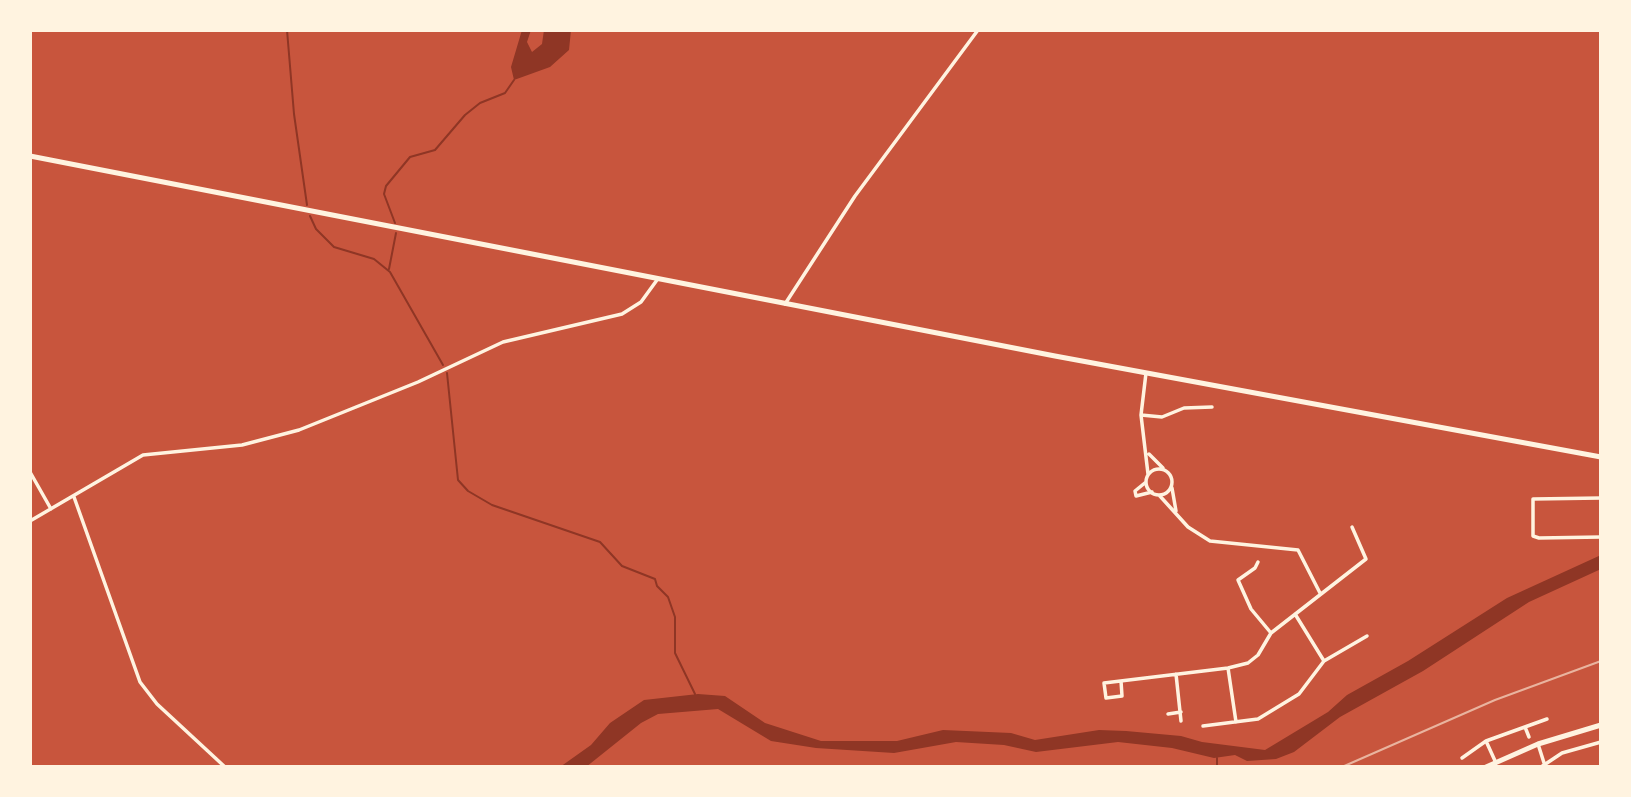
<!DOCTYPE html>
<style>
body{margin:0}
#map{position:relative;width:1631px;height:797px;overflow:hidden;background:#c8553d;font-family:"Sofia Sans Condensed",sans-serif}
canvas{display:block}
.frame{position:absolute;inset:0;border:32px solid #fff3e0;pointer-events:none}
</style>
<div id="map">
<canvas width="1631" height="797"></canvas>
<div class="frame"></div>
</div>
<script>
const ctx = document.querySelector('canvas').getContext('2d');
ctx.lineJoin = 'round';
function paint(path, color) {
  ctx.fillStyle = color;
  ctx.fill(path, 'evenodd');
}
function strokePath(path, color, width, dash) {
  ctx.strokeStyle = color;
  ctx.lineWidth = width;
  ctx.lineCap = dash ? 'butt' : 'round';
  ctx.setLineDash(dash || []);
  ctx.stroke(path);
}
const water = new Path2D(`
 M522 30H531L527 42 532 52 542 44 544 30H571L569 50 550 67 514 80 511 67Z
 M1601 555V569L1529 602 1423 671 1340 717 1294 752 1276 759 1247 761 1235 755 1214 758 1172 748 1118 742 1036 752 1004 745 956 742 894 753 816 748 771 741 718 709 658 714 641 723 586 767H560L591 745 610 723 644 700 698 694 725 696 765 723 821 741H897L943 730 1011 733 1035 740 1099 730 1126 731 1181 736 1202 742 1265 750 1328 712 1347 695 1408 661 1507 598Z`);
const stream = new Path2D(`
 M287 30 294 114 307 205
 M310 216 316 229 334 247 374 259 390 272 443 365
 M395 223 384 194 386 186 410 157 435 150 465 115 480 103 505 93 514 80
 M389 269 396 233
 M447 373 458 480 468 491 492 505 600 542 622 566 655 579 657 586 668 597 675 617V653L695 694
 M1217 767V758`);
const minor = new Path2D(`
 M785 304 855 196 978 30
 M1146 373 1141 415 1148 474
 M1141 415 1162 417 1184 408 1212 407
 M1149 454 1163 468
 M1146 482a13 13 0 1 1 26 0a13 13 0 1 1-26 0Z
 M30 472 51 509
 M1146 482 1135 491 1136 496 1152 492
 M1172 488 1176 511
 M1159 495 1188 527 1210 541 1298 550 1320 593
 M74 497 140 682 157 704 225 767
 M1601 498 1533 499V536L1539 538 1601 537
 M30 521 143 455 242 445 299 430 418 382 503 342 622 314 641 302 657 280
 M1258 562 1255 568 1238 580 1251 609 1271 633
 M1295 614 1324 661
 M1228 668 1236 722
 M1176 674 1181 721
 M1121 681 1122 696 1106 698 1104 683 1228 668 1248 663 1258 655 1271 633 1366 559 1352 527
 M1168 714 1181 712
 M1203 726 1258 719 1299 694 1324 661 1367 636
 M1525 727 1529 737
 M1486 741 1496 763
 M1538 744 1545 766
 M1462 758 1486 741 1547 719
 M1541 767 1562 753 1601 742`);
const secondary = new Path2D(`
 M30 156 1055 356 1601 457`);
const primary = new Path2D(`
 M1486 767 1538 744 1601 725`);
const rail = new Path2D(`
 M1342 767 1495 700 1601 661`);
paint(water, '#8f3625');
strokePath(stream, '#8f3625', 2);
strokePath(minor, '#fff3e0', 3.5);
strokePath(secondary, '#fff3e0', 5);
strokePath(primary, '#fff3e0', 5);
strokePath(rail, '#e9b49f', 2);
</script>
